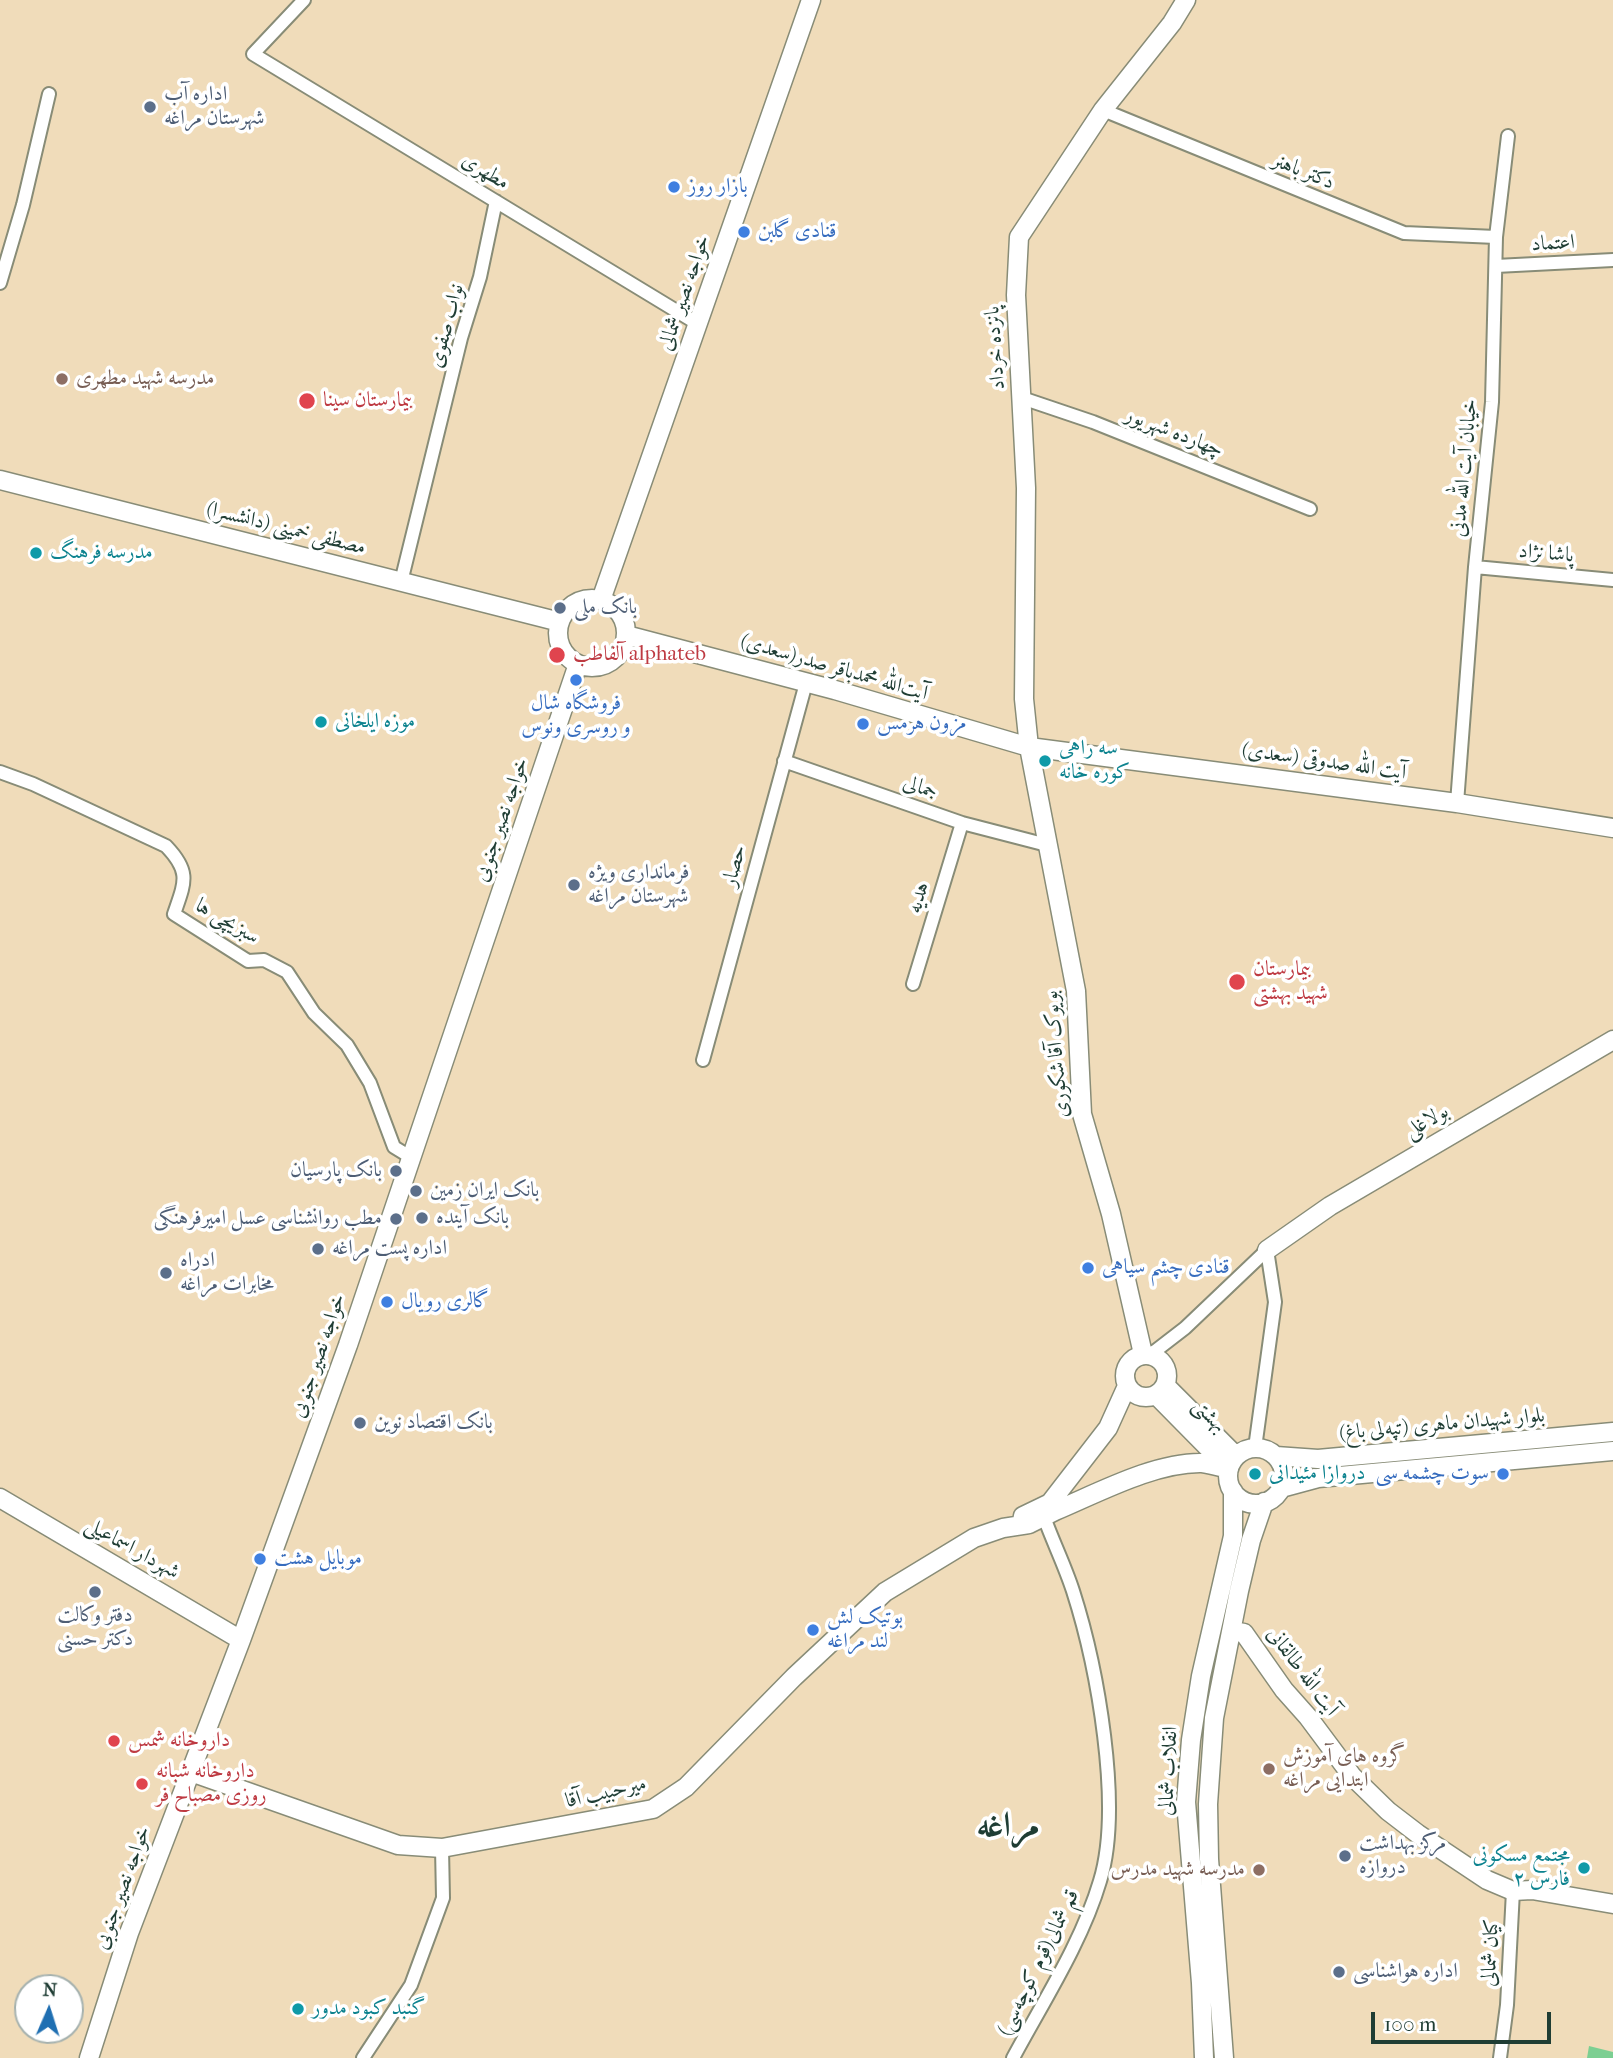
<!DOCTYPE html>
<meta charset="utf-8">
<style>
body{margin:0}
#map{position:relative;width:1613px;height:2058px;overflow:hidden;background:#f0dcba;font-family:"IM FELL French Canon",serif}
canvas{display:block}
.north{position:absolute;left:14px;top:1974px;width:70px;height:70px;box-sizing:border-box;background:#fff;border:2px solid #a5b1ae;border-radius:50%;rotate:3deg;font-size:19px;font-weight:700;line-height:28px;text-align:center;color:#1f3d34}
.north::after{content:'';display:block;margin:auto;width:24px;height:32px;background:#1f6fb2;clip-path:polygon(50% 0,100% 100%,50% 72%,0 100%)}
.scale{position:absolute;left:1371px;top:2012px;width:180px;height:32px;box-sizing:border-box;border:4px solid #1f3d34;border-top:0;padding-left:9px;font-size:21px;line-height:24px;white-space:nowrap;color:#1f3d34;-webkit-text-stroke:5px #fff;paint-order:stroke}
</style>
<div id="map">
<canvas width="1613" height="2058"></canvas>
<div class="north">N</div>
<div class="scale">100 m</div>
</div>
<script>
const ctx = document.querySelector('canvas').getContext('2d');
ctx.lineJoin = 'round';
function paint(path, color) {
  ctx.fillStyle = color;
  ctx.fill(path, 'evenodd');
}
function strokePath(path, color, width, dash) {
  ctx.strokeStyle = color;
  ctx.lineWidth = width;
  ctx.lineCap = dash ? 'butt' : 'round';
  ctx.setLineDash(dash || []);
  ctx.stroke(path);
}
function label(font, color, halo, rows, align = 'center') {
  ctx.font = font + ' "IM FELL French Canon",Amiri,serif';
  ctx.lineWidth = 7;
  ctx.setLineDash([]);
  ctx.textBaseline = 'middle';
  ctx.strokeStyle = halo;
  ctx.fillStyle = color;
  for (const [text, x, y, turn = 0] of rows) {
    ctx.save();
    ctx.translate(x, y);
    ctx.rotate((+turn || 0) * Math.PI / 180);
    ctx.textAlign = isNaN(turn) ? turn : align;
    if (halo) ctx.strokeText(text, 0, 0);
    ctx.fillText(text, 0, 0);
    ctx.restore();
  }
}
const green = new Path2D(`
 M1589 2046 1613 2052V2058H1587Z`);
const street = new Path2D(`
 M304 0 253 54 698 324
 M1103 110 1404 233 1496 237
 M1496 266 1613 260
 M0 283 23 205 49 94
 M1022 398 1093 422 1310 509
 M1475 567 1613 580
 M401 582 461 338 480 277 496 201
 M784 761 962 823 1047 845
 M0 772 33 784 166 846C191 872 185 882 174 914L248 961 264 960 287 972 314 1013 347 1045 370 1083 394 1147 412 1158
 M1457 803 1475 567 1492 402 1496 237 1508 136
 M913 984 962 823
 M703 1060 806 683
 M1150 1355 1185 1328 1267 1250
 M1255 1448 1275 1302 1267 1250
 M363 2058 411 1985 443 1898 442 1848
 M1013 2058C1043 2002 1082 1942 1100 1881 1123 1806 1097 1666 1073 1591 1065 1566 1053 1542 1044 1517
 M1500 2058 1507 2005 1513 1891`);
const secondary = new Path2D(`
 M0 480 560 622
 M558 633a34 34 0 1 1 68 0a34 34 0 1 1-68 0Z
 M601 600 811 0
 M626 635 835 690 1029 747 1457 803 1613 828
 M1267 1250 1330 1206 1613 1040
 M1143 1354 1111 1214 1082 1114 1076 991 1029 747 1024 699 1026 488 1016 295 1019 237 1103 110 1172 23 1186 0
 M1125 1376a21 21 0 1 1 42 0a21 21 0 1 1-42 0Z
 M1165 1385 1236 1456
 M1156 1395 1229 1469
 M1228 1476a28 28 0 1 1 56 0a28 28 0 1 1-56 0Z
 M1276 1456 1318 1459 1613 1432
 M1281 1488 1318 1478 1613 1451
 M0 1498 241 1640
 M1050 1503 1108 1428 1127 1386
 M1050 1503 1056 1506 1055 1511 1029 1524 1022 1521 1023 1516Z
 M1055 1511C1098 1493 1155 1462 1202 1463 1211 1464 1220 1467 1229 1469
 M1232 1631 1244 1633 1284 1690 1308 1717 1352 1776 1388 1811 1418 1834 1487 1880 1513 1891 1532 1890 1613 1904
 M191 1772 398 1845 442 1848 653 1809 686 1787 794 1677 885 1592 974 1538 1003 1528 1029 1524
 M89 2058 129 1933 241 1640 348 1345 578 664
 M1204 2058 1201 1983 1186 1802 1191 1740 1201 1676 1233 1536V1491
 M1224 2058 1209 1859 1208 1804 1214 1718 1239 1591 1251 1540 1264 1502`);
const markers = [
 [150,107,7,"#5c6f8a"],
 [674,187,7,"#3f7fe0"],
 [744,232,7,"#3f7fe0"],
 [62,379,7,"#8d6e63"],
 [307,401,9,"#e0444e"],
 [36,553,7,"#0f9aa8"],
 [560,608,7,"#5c6f8a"],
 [557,655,9,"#e0444e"],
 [576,680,7,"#3f7fe0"],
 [321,722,7,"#0f9aa8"],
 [863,724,7,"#3f7fe0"],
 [1045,761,7,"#0f9aa8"],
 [574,885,7,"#5c6f8a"],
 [1237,982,9,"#e0444e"],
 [396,1171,7,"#5c6f8a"],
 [416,1191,7,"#5c6f8a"],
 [422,1218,7,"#5c6f8a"],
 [396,1219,7,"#5c6f8a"],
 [318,1249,7,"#5c6f8a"],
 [1088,1268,7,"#3f7fe0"],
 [166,1273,7,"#5c6f8a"],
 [387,1302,7,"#3f7fe0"],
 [360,1423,7,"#5c6f8a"],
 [1255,1474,7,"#0f9aa8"],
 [1503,1474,7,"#3f7fe0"],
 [260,1559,7,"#3f7fe0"],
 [95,1592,7,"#5c6f8a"],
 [813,1630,7,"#3f7fe0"],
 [114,1741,7,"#e0444e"],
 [1269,1769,7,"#8d6e63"],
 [142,1784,7,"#e0444e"],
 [1345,1856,7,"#5c6f8a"],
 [1584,1868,7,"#0f9aa8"],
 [1259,1870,7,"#8d6e63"],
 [1339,1972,7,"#5c6f8a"],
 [298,2009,7,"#0f9aa8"]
];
const serviceNames = [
 ["اداره آب",164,95],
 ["شهرستان مراغه",164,119],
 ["بانک ملی",574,608],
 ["فرمانداری ویژه",588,873],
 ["شهرستان مراغه",588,897],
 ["بانک پارسیان",382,1171,"right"],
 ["بانک ایران زمین",430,1191],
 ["بانک آینده",436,1218],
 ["مطب روانشناسی عسل امیرفرهنگی",382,1219,"right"],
 ["اداره پست مراغه",332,1249],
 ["ادراه",180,1261],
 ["مخابرات مراغه",180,1285],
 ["بانک اقتصاد نوین",374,1423],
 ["دفتر وکالت",95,1616,"center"],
 ["دکتر حسنی",95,1640,"center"],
 ["مرکز بهداشت",1359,1844],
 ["دروازه",1359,1868],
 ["اداره هواشناسی",1353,1972]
];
const streetNames = [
 ["مطهری",485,172,31],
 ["دکتر باهنر",1303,172,22],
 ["اعتماد",1553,244,-3],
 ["خواجه نصیر شمالی",685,293,-71],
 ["نواب صفوی",447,326,-75],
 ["پانزده خرداد",996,348,-94],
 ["چهارده شهریور",1174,433,21],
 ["خیابان آیت الله مدنی",1465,468,-85],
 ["مصطفی خمینی (دانشسرا)",286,529,14],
 ["پاشا نژاد",1546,554,5],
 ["آیت‌الله محمدباقر صدر(سعدی)",834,668,16],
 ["آیت الله صدوقی (سعدی)",1324,762,8],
 ["جمالی",920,788,19],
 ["خواجه نصیر جنوبی",502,820,-71],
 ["حصار",735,866,-75],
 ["هدیه",919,898,-73],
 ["سبزیچی ها",227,922,30],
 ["بویوک آقا شکوری",1057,1054,-95],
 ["بولاغلی",1427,1122,-31],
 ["خواجه نصیر جنوبی",319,1356,-71],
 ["بهشتی",1209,1416,45],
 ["بلوار شهیدان ماهری (تپه‌لی باغ)",1442,1425,-5],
 ["شهردار اسماعیلی",132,1549,29],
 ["آیت الله طالقانی",1302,1672,53],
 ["انقلاب شمالی",1169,1771,-87],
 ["میرحبیب آقا",606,1793,-13],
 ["خواجه نصیر جنوبی",123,1888,-70],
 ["کیان شمالی",1491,1953,-87],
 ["قم شمالی(قوم کوچه‌سی)",1039,1963,-64]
];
const shopNames = [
 ["بازار روز",688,187],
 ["قنادی گلبن",758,232],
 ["فروشگاه شال",576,704,"center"],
 ["و روسری ونوس",576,728,"center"],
 ["مزون هرمس",877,724],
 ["قنادی چشم سیاهی",1102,1268],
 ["گالری رویال",401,1302],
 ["سوت چشمه سی",1489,1474,"right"],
 ["موبایل هشت",274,1559],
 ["بوتیک لش",827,1618],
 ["لند مراغه",827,1642]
];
const educationNames = [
 ["مدرسه شهید مطهری",76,379],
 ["گروه های آموزش",1283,1757],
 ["ابتدایی مراغه",1283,1781],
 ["مدرسه شهید مدرس",1245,1870,"right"]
];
const healthNames = [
 ["بیمارستان سینا",323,401],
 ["آلفاطب alphateb",573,655],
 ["بیمارستان",1253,970],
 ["شهید بهشتی",1253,994],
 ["داروخانه شمس",128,1741],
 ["داروخانه شبانه",156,1772],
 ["روزی مصباح فر",156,1796]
];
const cultureNames = [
 ["مدرسه فرهنگ",50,553],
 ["موزه ایلخانی",335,722],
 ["سه راهی",1059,749],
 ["کوره خانه",1059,773],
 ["دروازا مئیدانی",1269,1474],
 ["مجتمع مسکونی",1570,1856,"right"],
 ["فارس ۲",1570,1880,"right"],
 ["گنبد کبود مدور",312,2009]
];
const townNames = [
 ["مراغه",1008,1827]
];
paint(green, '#7ccf92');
strokePath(street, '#888c77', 16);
strokePath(secondary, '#888c77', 21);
strokePath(street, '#fff', 12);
strokePath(secondary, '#fff', 18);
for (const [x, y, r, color] of markers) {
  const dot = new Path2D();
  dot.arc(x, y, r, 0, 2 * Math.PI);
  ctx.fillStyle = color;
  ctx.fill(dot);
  strokePath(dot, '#fff', 2.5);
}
label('21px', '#4e5e75', '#fff', serviceNames, 'left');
label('21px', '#1f3d34', '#fff', streetNames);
label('21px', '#366cbe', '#fff', shopNames, 'left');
label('21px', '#785e54', '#fff', educationNames, 'left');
label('21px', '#be3a42', '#fff', healthNames, 'left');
label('21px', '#0d838f', '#fff', cultureNames, 'left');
label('bold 35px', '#1f3d34', '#fff', townNames);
</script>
